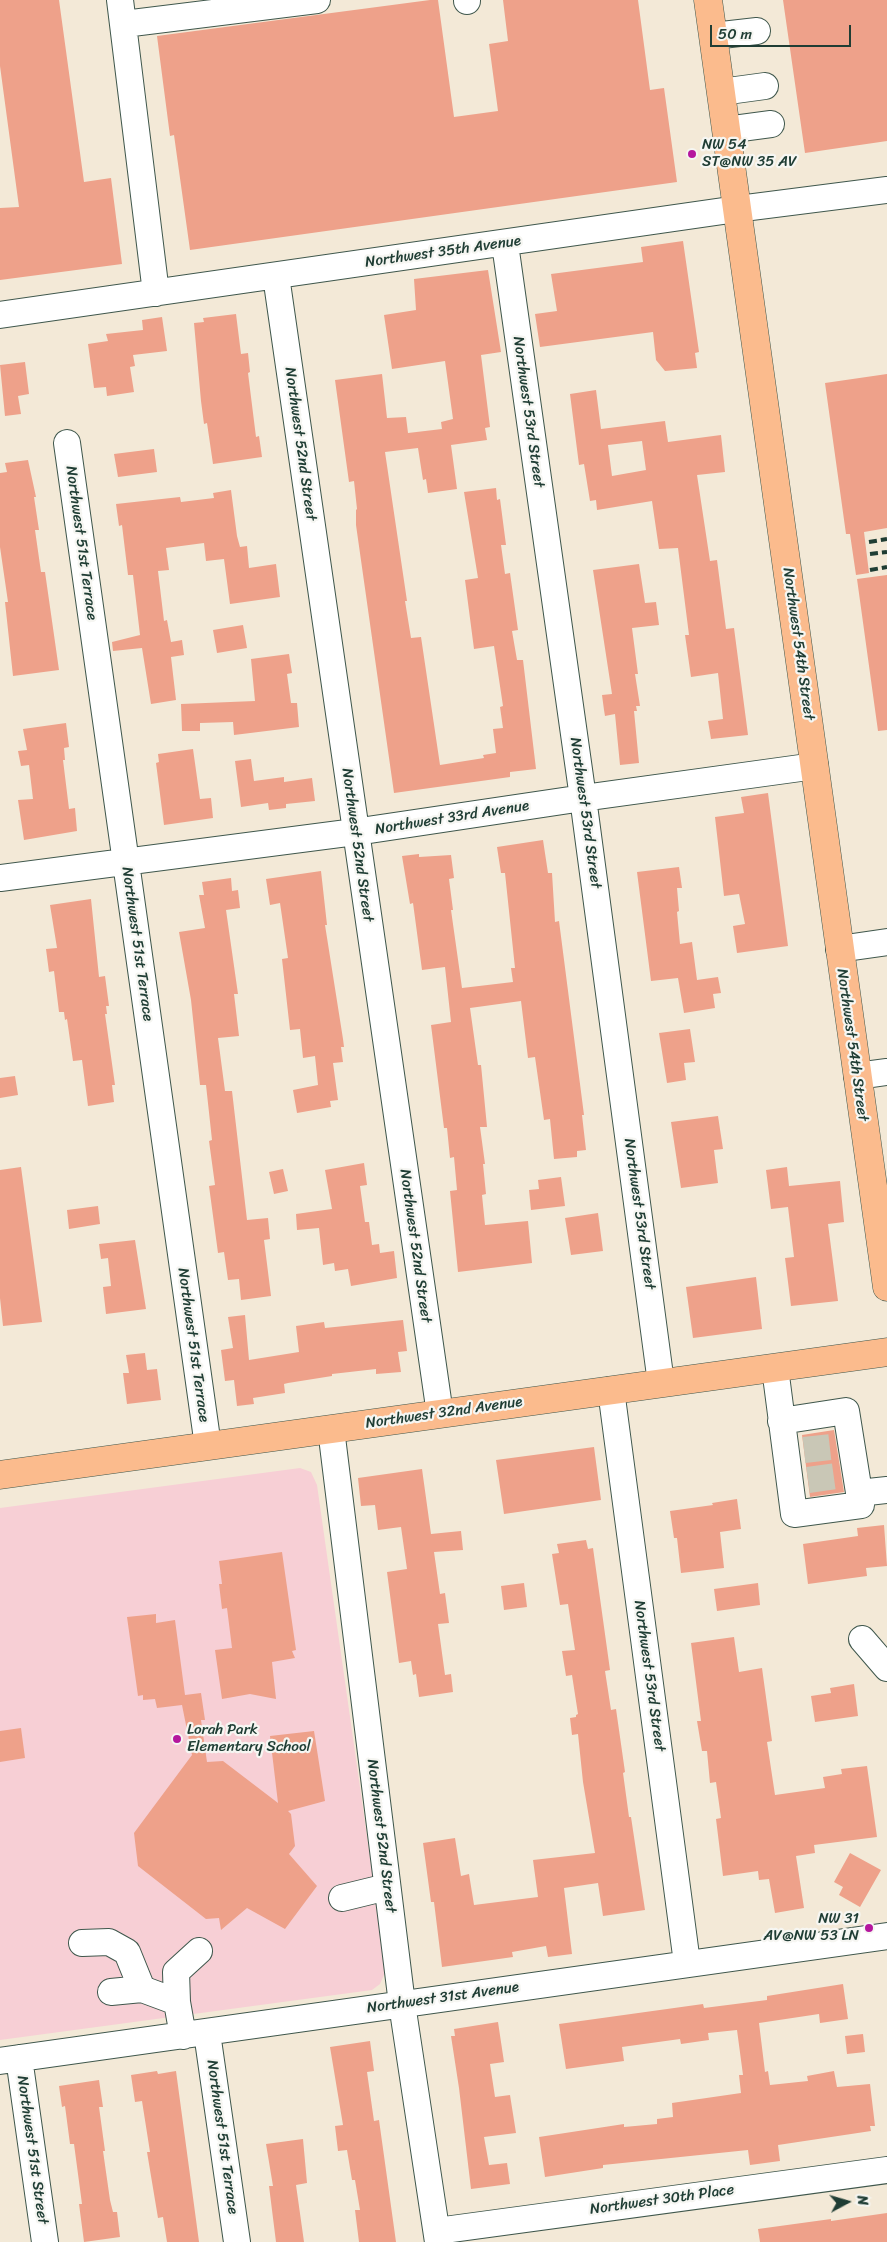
<!DOCTYPE html>
<style>
body{margin:0}
#map{position:relative;width:887px;height:2242px;overflow:hidden;background:#f3e9d7;font-family:Sriracha,sans-serif}
canvas{display:block}
.north{position:absolute;left:822px;top:2177px;width:50px;height:50px;-webkit-text-stroke:4px #f6f6f2;paint-order:stroke;rotate:84deg;font-size:14px;font-weight:700;line-height:20px;text-align:center;color:#1f3d34}
.north::after{content:'';display:block;margin:auto;width:18px;height:22px;background:#1f3d34;clip-path:polygon(50% 0,100% 100%,50% 72%,0 100%)}
.scale{position:absolute;left:710px;top:25px;width:141px;height:22px;box-sizing:border-box;border:2px solid #1f3d34;border-top:0;padding-left:6px;font-size:15px;line-height:18px;white-space:nowrap;color:#1f3d34;-webkit-text-stroke:4px #f6f6f2;paint-order:stroke}
</style>
<div id="map">
<canvas width="887" height="2242"></canvas>
<div class="north">N</div>
<div class="scale">50 m</div>
</div>
<script>
const ctx = document.querySelector('canvas').getContext('2d');
ctx.lineJoin = 'round';
function paint(path, color) {
  ctx.fillStyle = color;
  ctx.fill(path, 'evenodd');
}
function strokePath(path, color, width, dash) {
  ctx.strokeStyle = color;
  ctx.lineWidth = width;
  ctx.lineCap = dash ? 'butt' : 'round';
  ctx.setLineDash(dash || []);
  ctx.stroke(path);
}
function label(font, color, halo, rows, align = 'center') {
  ctx.font = font + ' Sriracha,sans-serif';
  ctx.lineWidth = 4.5;
  ctx.setLineDash([]);
  ctx.textBaseline = 'middle';
  ctx.strokeStyle = halo;
  ctx.fillStyle = color;
  for (const [text, x, y, turn = 0] of rows) {
    ctx.save();
    ctx.translate(x, y);
    ctx.rotate((+turn || 0) * Math.PI / 180);
    ctx.textAlign = isNaN(turn) ? turn : align;
    if (halo) ctx.strokeText(text, 0, 0);
    ctx.fillText(text, 0, 0);
    ctx.restore();
  }
}
const built = new Path2D(`
 M300 1468 311 1472 317 1485 386 1970 380 1984 372 1990 0 2040V1508Z`);
const building = new Path2D(`
 M0 0H59L84 182 111 178 122 264 0 280V208L19 207 0 66Z
 M430 0H438L454 117 498 111 489 44 508 41 503 0H638L650 90 664 88 677 182 190 250 174 135 170 136 157 36Z
 M783 0H887V141L805 153Z
 M683 241 699 352 695 353 697 368 665 371 656 360 653 332 540 347 535 314 557 311 551 274 643 262 641 247Z
 M488 270 501 352 481 355 490 427 485 428 487 440 451 445 457 489 428 493 426 479 423 480 418 448 385 452 407 601H405L411 638 421 637 440 765 484 758 483 755 496 753 493 729 503 728 500 707 503 706 494 646 474 649 465 580 478 578 464 492 496 488 497 500 500 499 506 545H501L505 574 510 573 518 630 512 631 517 660H523L536 769 510 772V777L394 793 356 525V510L357 509 354 481 349 482 335 380 382 374 387 418 406 417 408 433 442 429 441 422 453 419 445 361 392 369 384 315 416 310 414 279Z
 M236 314 241 354 248 353 250 372 248 373 256 437 259 436 262 457 213 464 207 423 204 424 201 401 194 323 204 322 203 318Z
 M162 317 167 351 133 355 135 366 130 367 134 392 107 396 106 387 94 388 88 344 108 341 106 334 143 330 142 320Z
 M25 362 29 394 18 396 21 414 5 416 0 365Z
 M887 374V528L864 532 869 573 856 575 850 534H846L825 383Z
 M596 390 601 429 665 421 668 442 721 435 725 472 697 475 710 561 717 560 726 629 734 628 748 735 711 739 708 721 723 719 718 673 691 677 685 635H689L678 548 659 549 652 501 597 510 596 500 590 501 584 464 579 465 570 394ZM642 441 646 470 612 476 608 445Z
 M154 449 157 472 118 477 114 454Z
 M28 460 36 497H34L39 530H35L41 572H45L59 670 13 676 5 602H8L0 547V473L7 472 5 463Z
 M231 490 237 536 240 547 247 546 249 568 276 564 280 597 230 604 224 559 206 561 204 543 166 548 169 570 158 571 164 621 167 620 171 642 182 640 184 655 171 657 176 700 151 704 142 648 113 651 112 642 140 635 133 575H128L122 525 119 526 116 504 180 497 181 502 214 498 213 493Z
 M639 564 645 603 656 602 659 625 632 628 638 674H635L640 706H636L637 711H634L639 763 620 765 615 714 605 716 604 710 602 695 612 694 593 570Z
 M887 575V730L878 731 857 579Z
 M243 625 247 648 217 653 213 630Z
 M289 654 292 673 287 674 291 703H297L299 727 234 735 233 722 200 723V731H182L181 704 255 701 251 659Z
 M66 723 69 747 64 748 65 760H63L69 809 75 808 77 831 24 840 18 800 33 799 29 765 21 766 18 751 27 750 23 729Z
 M193 749 200 799 211 798 213 818 164 825 156 763 159 762 158 754Z
 M251 759 254 781 284 777V782L312 778 315 801 286 804V808L269 810 268 803 241 807 235 761Z
 M768 793 788 946 737 953 733 926 745 924 739 894 724 896 715 817 744 813 741 797Z
 M543 840 548 873H552L555 922 559 921 584 1115H582L586 1150 577 1151V1157L554 1159 550 1119 544 1120 535 1057 528 1058 521 1001 470 1008 478 1065H481L487 1127H480L485 1164H483L486 1194 482 1195 485 1225 528 1221 532 1263 458 1272 450 1191 457 1190 454 1157 450 1158 447 1128H444L431 1025 451 1022 445 967 422 970 413 903 410 904 402 856 419 854V857L451 855 454 878 449 879 453 910H451L462 988 513 982 511 968H515L505 873H501L497 847Z
 M679 867 682 888H677L679 911 677 912 680 944 692 942 697 980 718 977 721 993 713 994 715 1008 684 1013 678 978 651 981 637 872Z
 M321 871 327 925H325L343 1039 344 1047H341L343 1062 333 1063 338 1100 330 1101 331 1107 297 1113 293 1090 318 1085 315 1056 303 1058 300 1029 290 1030 282 959 288 958 280 903 270 905 266 879Z
 M231 878 232 891 238 890 240 908 226 910 238 994H234L239 1036 218 1038 225 1091H232L247 1220 268 1218 270 1239 264 1240 271 1296 241 1300 239 1279 228 1280 224 1252 218 1253 209 1186 215 1185 209 1141 212 1140 206 1085H200L191 1000 179 932 205 928 199 895H204L202 882Z
 M91 899 99 977 105 976 109 1006H106L107 1014H105L115 1085H112L114 1102 88 1106 82 1060 73 1061 67 1019 65 1020 64 1012H59L54 971 49 972 46 949 57 948 50 905Z
 M690 1029 695 1062 684 1063 686 1080 667 1083 659 1033Z
 M15 1076 18 1095 0 1098V1078Z
 M718 1116 723 1149 714 1150 718 1183 681 1188 671 1122Z
 M364 1163 367 1185 360 1186 365 1222H369L372 1245 379 1244 380 1253 394 1251 397 1278 351 1286 348 1269 335 1271 334 1263 323 1265 319 1228 297 1230 296 1214 332 1209 325 1170Z
 M21 1167 42 1322 3 1326 0 1298V1170Z
 M787 1167 789 1186 840 1181 844 1222 828 1224 838 1301 791 1306 785 1258 794 1257 788 1207 771 1209 766 1170Z
 M283 1169 288 1191 274 1194 269 1172Z
 M561 1177 565 1206 531 1210 529 1190 539 1189 538 1180Z
 M98 1206 100 1224 69 1229 67 1210Z
 M598 1213 603 1251 571 1255 565 1218Z
 M135 1240 146 1309 106 1314 103 1287 111 1286 108 1258 101 1259 99 1244Z
 M756 1277 762 1329 693 1338 686 1287Z
 M245 1315 249 1360 299 1352 296 1326 324 1322 325 1328 403 1320 407 1351 398 1352 401 1372 376 1374V1369L332 1374V1376L288 1383 284 1384 285 1393 253 1398 254 1404 237 1406 234 1380 225 1381 221 1350 233 1348 228 1317Z
 M145 1353 147 1370 157 1369 161 1400 127 1404 123 1373H129L126 1355Z
 M834 1430 844 1492 810 1497 802 1435Z
 M594 1447 601 1500 504 1514 496 1460Z
 M422 1469 431 1534 461 1531 463 1550 434 1552 440 1594 445 1593 449 1623 438 1624 445 1675 451 1674 453 1692 419 1697 416 1674 413 1675 411 1661 399 1663 387 1572 407 1569 401 1527 378 1530 375 1505 361 1506 358 1478Z
 M737 1499 741 1529 720 1532 724 1568 681 1573 677 1538H674L670 1511 713 1505 712 1503Z
 M884 1525 887 1566 866 1568 867 1576 808 1584 803 1544 858 1536 857 1528Z
 M586 1540 588 1549 593 1548 610 1670 605 1671 611 1710 616 1709 625 1772 623 1773 629 1817H631L645 1910 603 1916 598 1883 564 1888 572 1954 548 1957 546 1946 512 1952 513 1957 442 1967 434 1902H431L423 1843 455 1838 461 1876 469 1874 474 1905 538 1897 533 1860 595 1853 583 1782 578 1734 572 1735 570 1718 576 1717V1715L578 1714 572 1675 566 1676 562 1651 575 1650 568 1604 560 1605 552 1554 559 1553 557 1544Z
 M282 1552 296 1650 292 1651 295 1658 272 1662 276 1699 250 1694 222 1699 215 1650 232 1648 227 1608 222 1609 219 1584H222L219 1561Z
 M524 1583 527 1607 504 1610 501 1586Z
 M758 1583 760 1605 717 1611 714 1589Z
 M156 1614V1623L175 1620 185 1695 201 1693 205 1720H201L207 1762 223 1761 278 1803 270 1736 314 1731 325 1801 288 1811 291 1814 295 1846 289 1854 317 1886 285 1929 247 1908 221 1930 219 1918 206 1919 138 1866 134 1833 192 1755 182 1705 157 1708 155 1699 143 1700V1695L138 1696 127 1617Z
 M734 1637 739 1672 762 1668 772 1741 767 1742 775 1795 825 1788 823 1777 842 1774 841 1769 867 1766 877 1837 814 1845 815 1853 796 1856 804 1908 775 1913 769 1879 759 1880 758 1871 723 1876 716 1819 721 1818 716 1782 710 1783 707 1751H702L697 1721H701L691 1643Z
 M854 1684 858 1716 815 1722 811 1696 831 1693 830 1688Z
 M21 1728 25 1758 0 1762V1731Z
 M850 1853 881 1870 860 1907 839 1895 843 1887 834 1882Z
 M843 1984 848 2019 820 2023 819 2014 759 2023 765 2072 768 2071 770 2085 808 2081 807 2076 834 2071 837 2087 870 2084 875 2126H870L871 2131 778 2145 780 2161 750 2165 748 2150 603 2165V2168L545 2177 539 2137 624 2124V2127L657 2124V2119L673 2117 672 2103 741 2093 739 2075H743L737 2030 708 2033 709 2040 681 2044 680 2039 622 2047 624 2061 566 2069 559 2024 703 2004 704 2008 767 2000V1996Z
 M498 2022 504 2062 490 2064 495 2097 510 2095 516 2133 484 2137 489 2165 507 2163 510 2184 471 2189 459 2088 451 2036H455L454 2029Z
 M863 2034 865 2052 847 2054 845 2036Z
 M370 2041 374 2071 367 2072 374 2121 379 2120 396 2242H359L355 2210H360L355 2180H352L347 2150 338 2151 335 2126 343 2125 330 2047Z
 M157 2071 158 2074 176 2071 199 2242H167L163 2217 158 2218 147 2152H150L142 2101 135 2102 131 2075Z
 M99 2080 103 2107H99L105 2151H103L110 2200 113 2212H117L120 2237 84 2242 79 2204H82L74 2144H70L65 2106 62 2107 59 2086Z
 M303 2139 307 2183 296 2185 304 2242H276L269 2186H273L266 2144Z
 M887 2213V2242H760L758 2229 831 2219V2221Z`);
const minorTunnel = new Path2D(`
 M804 1450 839 1446
 M808 1480 844 1475`);
const minor = new Path2D(`
 M120 0 156 293
 M467 0V1
 M124 24 317 0
 M713 36 757 31
 M721 92 765 86
 M726 130 771 124
 M505 244 583 798 661 1383
 M276 276 440 1414
 M0 315 737 209 887 190
 M67 443 208 1446
 M0 878 355 832 583 798 815 766
 M839 949 887 942
 M857 1076 887 1072
 M775 1368 794 1514 861 1505 846 1411 781 1421
 M611 1390 687 1963
 M331 1429 402 2004 438 2242
 M859 1493 887 1490
 M862 1639 887 1668
 M342 1898 387 1887
 M82 1943 109 1942 127 1952 142 1989
 M111 1992 142 1989 177 2002 183 2036
 M177 2002 176 1972 199 1951
 M207 2033 237 2242
 M19 2058 45 2242
 M0 2061 887 1936
 M437 2231 887 2170`);
const major = new Path2D(`
 M708 0 887 1287
 M0 1475 887 1352`);
const rail = new Path2D(`
 M869 542 887 539
 M870 554 887 552
 M870 570 887 567`);
const markers = [
 [692,154,5,"#b5179e"],
 [177,1739,5,"#b5179e"],
 [869,1928,5,"#b5179e"]
];
const poiNames = [
 ["NW 54",702,145],
 ["ST@NW 35 AV",702,162],
 ["Lorah Park",187,1730],
 ["Elementary School",187,1747],
 ["NW 31",859,1919,"right"],
 ["AV@NW 53 LN",859,1936,"right"]
];
const streetNames = [
 ["Northwest 35th Avenue",443,252,-8],
 ["Northwest 53rd Street",528,412,82],
 ["Northwest 52nd Street",300,444,82],
 ["Northwest 51st Terrace",81,543,82],
 ["Northwest 54th Street",798,644,82],
 ["Northwest 53rd Street",585,813,82],
 ["Northwest 33rd Avenue",452,818,-9],
 ["Northwest 52nd Street",357,845,82],
 ["Northwest 51st Terrace",137,944,82],
 ["Northwest 54th Street",852,1045,82],
 ["Northwest 53rd Street",639,1214,82],
 ["Northwest 52nd Street",415,1246,82],
 ["Northwest 51st Terrace",193,1345,82],
 ["Northwest 32nd Avenue",444,1413,-8],
 ["Northwest 53rd Street",649,1676,82],
 ["Northwest 52nd Street",381,1836,83],
 ["Northwest 31st Avenue",443,1998,-8],
 ["Northwest 51st Terrace",222,2137,82],
 ["Northwest 51st Street",32,2150,82],
 ["Northwest 30th Place",662,2200,-8]
];
paint(built, '#f7cfd5');
paint(building, '#eea18a');
strokePath(minorTunnel, '#c9c7b6', 26, [26, 13]);
strokePath(minor, '#3f574c', 28);
strokePath(major, '#3f574c', 29);
strokePath(minor, '#fff', 26);
strokePath(major, '#fbbb8d', 28);
strokePath(rail, '#1f3d34', 4, [8, 4]);
for (const [x, y, r, color] of markers) {
  const dot = new Path2D();
  dot.arc(x, y, r, 0, 2 * Math.PI);
  ctx.fillStyle = color;
  ctx.fill(dot);
  strokePath(dot, '#f6f6f2', 2);
}
label('15px', '#1f3d34', '#f6f6f2', poiNames, 'left');
label('15px', '#1f3d34', '#f6f6f2', streetNames);
</script>
